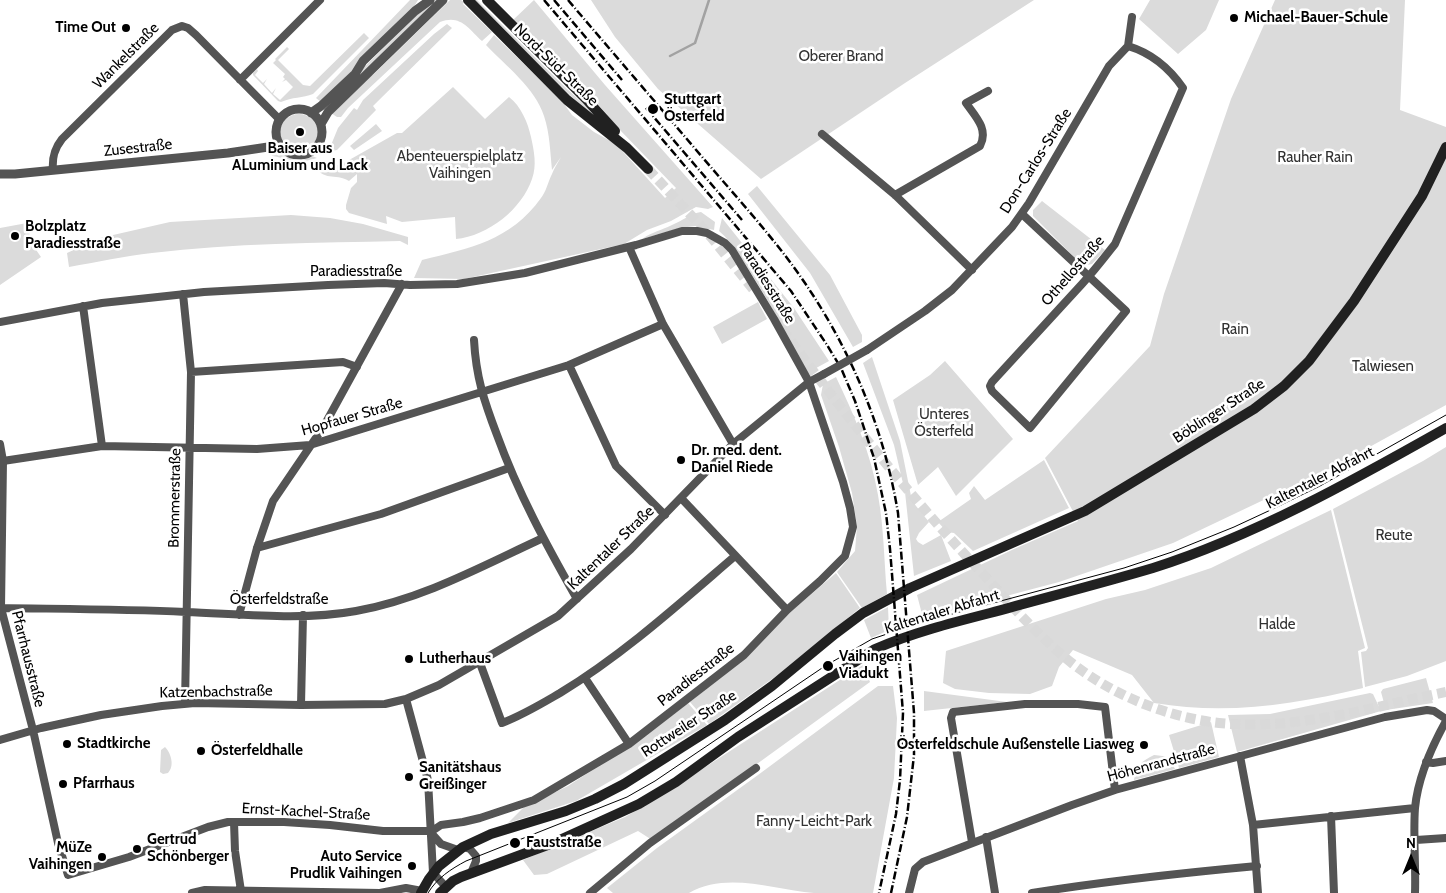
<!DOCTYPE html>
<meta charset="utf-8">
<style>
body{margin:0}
#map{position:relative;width:1446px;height:893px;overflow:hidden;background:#fff;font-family:Cabin,sans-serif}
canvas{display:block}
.north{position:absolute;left:1386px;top:833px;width:50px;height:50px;-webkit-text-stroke:4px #fff;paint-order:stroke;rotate:0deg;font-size:14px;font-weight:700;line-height:20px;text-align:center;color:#000}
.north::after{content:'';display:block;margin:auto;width:18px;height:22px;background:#000;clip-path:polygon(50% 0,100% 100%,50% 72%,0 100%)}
</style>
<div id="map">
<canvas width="1446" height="893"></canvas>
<div class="north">N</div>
</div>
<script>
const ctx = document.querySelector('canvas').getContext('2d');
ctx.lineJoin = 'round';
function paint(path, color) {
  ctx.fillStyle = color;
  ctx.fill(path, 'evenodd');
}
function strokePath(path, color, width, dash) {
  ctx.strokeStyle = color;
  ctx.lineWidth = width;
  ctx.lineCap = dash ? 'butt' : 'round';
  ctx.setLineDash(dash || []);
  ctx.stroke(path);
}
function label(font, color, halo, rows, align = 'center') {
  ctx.font = font + ' Cabin,sans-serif';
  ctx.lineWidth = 5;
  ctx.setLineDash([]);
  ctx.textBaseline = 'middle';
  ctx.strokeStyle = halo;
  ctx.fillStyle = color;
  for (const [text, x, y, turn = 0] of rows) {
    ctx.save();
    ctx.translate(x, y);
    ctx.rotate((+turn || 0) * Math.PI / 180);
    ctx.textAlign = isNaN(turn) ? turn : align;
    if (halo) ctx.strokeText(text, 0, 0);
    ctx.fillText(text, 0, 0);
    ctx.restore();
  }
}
const green = new Path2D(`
 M410 0H418L412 10 321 102 316 98Z
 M432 0H437L327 108 325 106Z
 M450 0H461L464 2 463 4 492 32 482 41C468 28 460 14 440 22L348 108 341 117H337L331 113 362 82 374 74Z
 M473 0H477L567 89 600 119 591 115 557 83Z
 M534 0 605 85 713 207 708 209 696 207 671 221 647 230 624 244 464 279 414 278 422 260C470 248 510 241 541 198 546 192 548 182 552 174 554 168 558 163 561 157L552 170C550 152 550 134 544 116 535 88 506 66 486 45L494 35 561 100 572 115 594 132 616 144 665 198 676 188 619 129 586 90 513 20Z
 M591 0H1034L905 83 761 179 658 89 615 37Z
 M1150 0H1219L1206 30 1178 54 1139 19Z
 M1275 0H1405L1400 110 1446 127V405L1333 467 1173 543 1059 582 923 618 917 595 1014 549 1078 521 1045 458 1150 346 1164 294 1231 99Z
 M447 24 452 28 373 106 376 110 337 150 332 151 329 150 338 128 354 108 357 110 363 100 434 34Z
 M364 33 369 38 313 94C303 98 292 97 281 102L278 101 253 75V73L257 69 258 71 255 75 263 83 267 79 264 84 272 93 276 88 273 94 280 100 293 87 286 80 282 82 285 79 283 77 285 74 273 63 276 60 275 59 287 47 289 49 278 60 303 85 310 86Z
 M453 87 485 119 509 97C521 106 528 123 531 137 534 151 537 165 532 179 522 209 488 236 456 239L455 217 402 222 386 216 387 224 349 213 346 209V205L351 188 357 182V174L349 181C334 172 324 183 314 164L318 162 330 167 342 164 397 133H402Z
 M280 133a19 19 0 1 1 38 0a19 19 0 1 1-38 0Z
 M376 124 382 131 354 150 350 146Z
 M271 153C286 153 297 161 312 156L317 158C295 165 292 159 272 156Z
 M757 186 830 275 862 335V342L853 347 810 273 748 194Z
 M1042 201 1105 250 1092 264 1083 266 1033 216V210Z
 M701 212 715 222 714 230 695 226 680 228 642 239C654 231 660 231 672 225 682 221 691 213 701 212Z
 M291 215 330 218 363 224 408 237V245L400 241C317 243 234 243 152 253 125 256 97 262 69 267L67 253 100 238 170 222Z
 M722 218 794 308 829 361 807 373C790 341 773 308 754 278 743 261 734 244 719 231Z
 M27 223 32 244 41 257 0 285V228Z
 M758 302 767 319 722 344 713 327Z
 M872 357 900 441 912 501 929 522 919 533 916 539 918 542 923 545 941 535 951 561 914 576 905 492 894 445 863 363Z
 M945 361 1013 439 956 496 938 467 918 485 893 400 930 375Z
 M836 377C854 415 871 453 878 495 884 528 884 561 887 594L862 608 837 572 855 551 857 526 852 493 839 447 821 395 823 384Z
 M1446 447V661L1407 676 1365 687 1361 652 1366 651 1368 648 1333 509 1423 461Z
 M1044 460 1069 508 973 551 954 533 947 532 938 522 971 499 969 493 974 486 985 500Z
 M1331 510 1365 648 1358 651 1363 688C1293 705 1226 715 1154 703L1132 675 1073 650 1059 667 1052 686 1030 694 989 693 955 689 943 683 946 651 1106 599 1145 590 1211 568Z
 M836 573 860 608 779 674 709 724 690 702 745 658 787 615Z
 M888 607 889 630 871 638 864 620Z
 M863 665 870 682 652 840 638 831 547 874 534 875 523 860 625 817 659 797Z
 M1426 678 1433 703 1386 710 1381 692 1383 689Z
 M878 686H893L897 718 894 778 873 893C854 893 834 893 814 893 774 890 727 871 689 893H613L607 888 657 848 758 775Z
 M924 691 1007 702 924 711Z
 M1370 693 1373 694 1381 711 1237 752 1228 715 1270 714Z
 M688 703 707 725 576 801 508 823 524 807 568 786 646 735Z
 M1211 722 1219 757 1179 768 1169 735Z
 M165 747C171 753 175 766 168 773L163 774 160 772 161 750Z
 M1154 755C1167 756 1170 757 1175 769L1134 780C1135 766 1142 761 1154 755Z`);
const stream = new Path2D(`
 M670 56 695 43 709 0`);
const secondaryTunnel = new Path2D(`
 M648 169 711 237 753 289
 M782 329C845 415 911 498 984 575 1012 606 1040 638 1073 664 1115 696 1167 717 1219 723 1298 731 1370 707 1446 692`);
const minor = new Path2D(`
 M240 80 320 0
 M822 134 895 195 972 270
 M53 170C52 158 54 149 62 139L172 30 182 26 188 28 196 35 279 119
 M895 195 980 146C989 129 975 116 966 103L988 91
 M1022 214 1126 311 1030 428 992 391 990 386 992 382 1082 284C1094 271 1104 258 1115 244L1183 88C1170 69 1151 53 1128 46
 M629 247 663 324 733 444
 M183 294 191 372 185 704
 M83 306 102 446
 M0 322 102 303 204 292 328 285 384 283 410 285 457 284 525 273 636 245 682 231H697L707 233 725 243 732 250 774 319 809 382 843 482 850 508 853 527 845 556 820 581 787 610 744 655 629 744 534 800 480 818 463 822 441 825 432 831
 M474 340C476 377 484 401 497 435 518 493 547 546 577 599
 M867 350 925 311 952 290 1012 227 1029 203 1109 66 1128 46 1132 17
 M569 365 616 466 665 515
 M191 372 343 362 357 367
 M0 444 3 461 1 608 33 730 58 843 68 875 129 857 208 827 228 822H284L330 825 383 831H432
 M3 461 102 446 257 449 310 445 569 365 663 324
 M681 498 787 610
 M257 548 381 514 509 468
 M0 608C62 609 124 609 186 612 241 614 302 621 356 611 423 599 482 566 543 538
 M239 615 257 548 273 501 324 426 402 284
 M480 663 502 723C523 715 541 704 560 693 624 654 679 604 735 556
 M585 678 629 744
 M406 699 428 780 433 873 446 887
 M301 705 303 615
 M0 740 41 728 101 715 162 706 195 703 301 705 385 704 406 699 439 685 558 616 631 549 733 444 809 382 824 374
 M1240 756 1253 825 1258 893
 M1426 762 1433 763 1446 761
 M1331 816 1334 893
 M234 822 235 851 241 891
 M1253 825 1415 808
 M432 834 441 844 458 850
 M986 837 995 893
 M1416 840 1446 838
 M972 842 951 718 953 712 1025 704H1078L1105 707 1115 790
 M463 847 470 849 476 856V861L471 873
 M192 893 205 890 380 893 406 888 422 891
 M590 893 650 843 756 768
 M909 893 915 869 923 862 1072 805 1115 790 1385 717 1427 710 1434 711 1446 719
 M1032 893C1107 881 1181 873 1257 866
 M1415 893C1416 865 1413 836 1415 808 1418 777 1431 748 1446 721`);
const tertiary = new Path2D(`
 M276 132a23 23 0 1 1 46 0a23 23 0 1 1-46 0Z
 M311 113 321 106 355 74 363 61 415 11 430 0
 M321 124 328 112 443 0
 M0 174H15L228 153 268 147 279 144`);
const secondary = new Path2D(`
 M468 0 567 100 627 148 648 169
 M487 0 586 99 615 131
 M421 893 429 879 439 866 463 847 491 834 566 811 595 799 624 784 725 720 772 686 835 634 863 613 910 588 1085 511 1254 409 1284 386 1309 361 1354 301 1422 196 1446 147
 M440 893 453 881 461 877 553 843 639 804 676 782 738 737 875 649C912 633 951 623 990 613 1044 598 1099 584 1153 568 1254 536 1354 480 1446 428`);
const tram = new Path2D(`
 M428 893C437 878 451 869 466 861L627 797 655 781 825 666 872 639 926 621 1124 568 1172 552 1234 527 1277 507 1320 486 1446 415`);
const rail = new Path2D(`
 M544 0 791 291 827 345 841 368 855 401 874 458 886 513 890 549 903 713 900 780 896 814 879 893
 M554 0 622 80
 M568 0C613 53 658 105 703 158 732 192 763 226 790 262 845 336 883 422 898 513L914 713V755L907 817 891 893
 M646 108 742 220`);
const minorBridge = new Path2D(`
 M824 374 867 350`);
const markers = [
 [1234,18,5,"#000"],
 [126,28,5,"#000"],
 [653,109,6,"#000"],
 [300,132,5,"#000"],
 [15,236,5,"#000"],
 [681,460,5,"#000"],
 [409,659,5,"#000"],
 [828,666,6,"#000"],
 [67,744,5,"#000"],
 [1144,745,5,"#000"],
 [201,751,5,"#000"],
 [409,777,5,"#000"],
 [63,784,5,"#000"],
 [515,843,6,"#000"],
 [137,849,5,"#000"],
 [102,857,5,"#000"],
 [412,866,5,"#000"]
];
const poiNames = [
 ["Michael-Bauer-Schule",1244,18],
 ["Time Out",116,28,"right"],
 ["Stuttgart",664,100],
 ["Österfeld",664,117],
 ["Baiser aus",300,149,"center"],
 ["ALuminium und Lack",300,166,"center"],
 ["Bolzplatz",25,227],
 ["Paradiesstraße",25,244],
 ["Dr. med. dent.",691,451],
 ["Daniel Riede",691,468],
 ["Vaihingen",839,657],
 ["Viadukt",839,674],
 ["Lutherhaus",419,659],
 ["Stadtkirche",77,744],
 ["Österfeldschule Außenstelle Liasweg",1134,745,"right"],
 ["Österfeldhalle",211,751],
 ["Sanitätshaus",419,768],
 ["Greißinger",419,785],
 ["Pfarrhaus",73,784],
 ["Gertrud",147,840],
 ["Schönberger",147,857],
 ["Fauststraße",526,843],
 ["MüZe",92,848,"right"],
 ["Vaihingen",92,865,"right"],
 ["Auto Service",402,857,"right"],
 ["Prudlik Vaihingen",402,874,"right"]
];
const streetNames = [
 ["Wankelstraße",126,56,-45],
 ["Nord-Süd-Straße",556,65,44],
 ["Zusestraße",138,148,-6],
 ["Don-Carlos-Straße",1036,161,-58],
 ["Othellostraße",1073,271,-49],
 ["Paradiesstraße",356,272],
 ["Paradiesstraße",767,283,58],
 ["Böblinger Straße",1219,411,-33],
 ["Hopfauer Straße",352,417,-16],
 ["Kaltentaler Abfahrt",1320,478,-27],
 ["Brommerstraße",175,498,-89],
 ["Kaltentaler Straße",611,548,-44],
 ["Österfeldstraße",279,600],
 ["Kaltentaler Abfahrt",942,612,-17],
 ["Pfarrhausstraße",28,659,76],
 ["Paradiesstraße",696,675,-38],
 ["Katzenbachstraße",216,692,-1],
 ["Rottweiler Straße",689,724,-33],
 ["Höhenrandstraße",1161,763,-15],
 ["Ernst-Kachel-Straße",306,812,3]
];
const parkNames = [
 ["Oberer Brand",841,57],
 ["Abenteuerspielplatz",460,157],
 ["Vaihingen",460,174],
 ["Rauher Rain",1315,158],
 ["Rain",1235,330],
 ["Talwiesen",1383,367],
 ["Unteres",944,415],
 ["Österfeld",944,432],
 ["Reute",1394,536],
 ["Halde",1277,625],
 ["Fanny-Leicht-Park",814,822]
];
paint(green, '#dbdbdb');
strokePath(stream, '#a2a2a2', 2.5);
strokePath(secondaryTunnel, '#d9d9d9', 10, [10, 5]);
strokePath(minor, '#545454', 8);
strokePath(tertiary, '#545454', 9);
strokePath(secondary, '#212121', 10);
strokePath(tram, '#000', 1);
strokePath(rail, '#000', 2.5, [8, 2.5, 1, 2.5]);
strokePath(minorBridge, '#545454', 8);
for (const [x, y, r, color] of markers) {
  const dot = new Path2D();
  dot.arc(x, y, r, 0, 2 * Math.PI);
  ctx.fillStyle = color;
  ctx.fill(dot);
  strokePath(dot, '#fff', 2);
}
label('bold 15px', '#000', '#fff', poiNames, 'left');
label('15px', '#000', '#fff', streetNames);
label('15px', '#323232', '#fff', parkNames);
</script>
